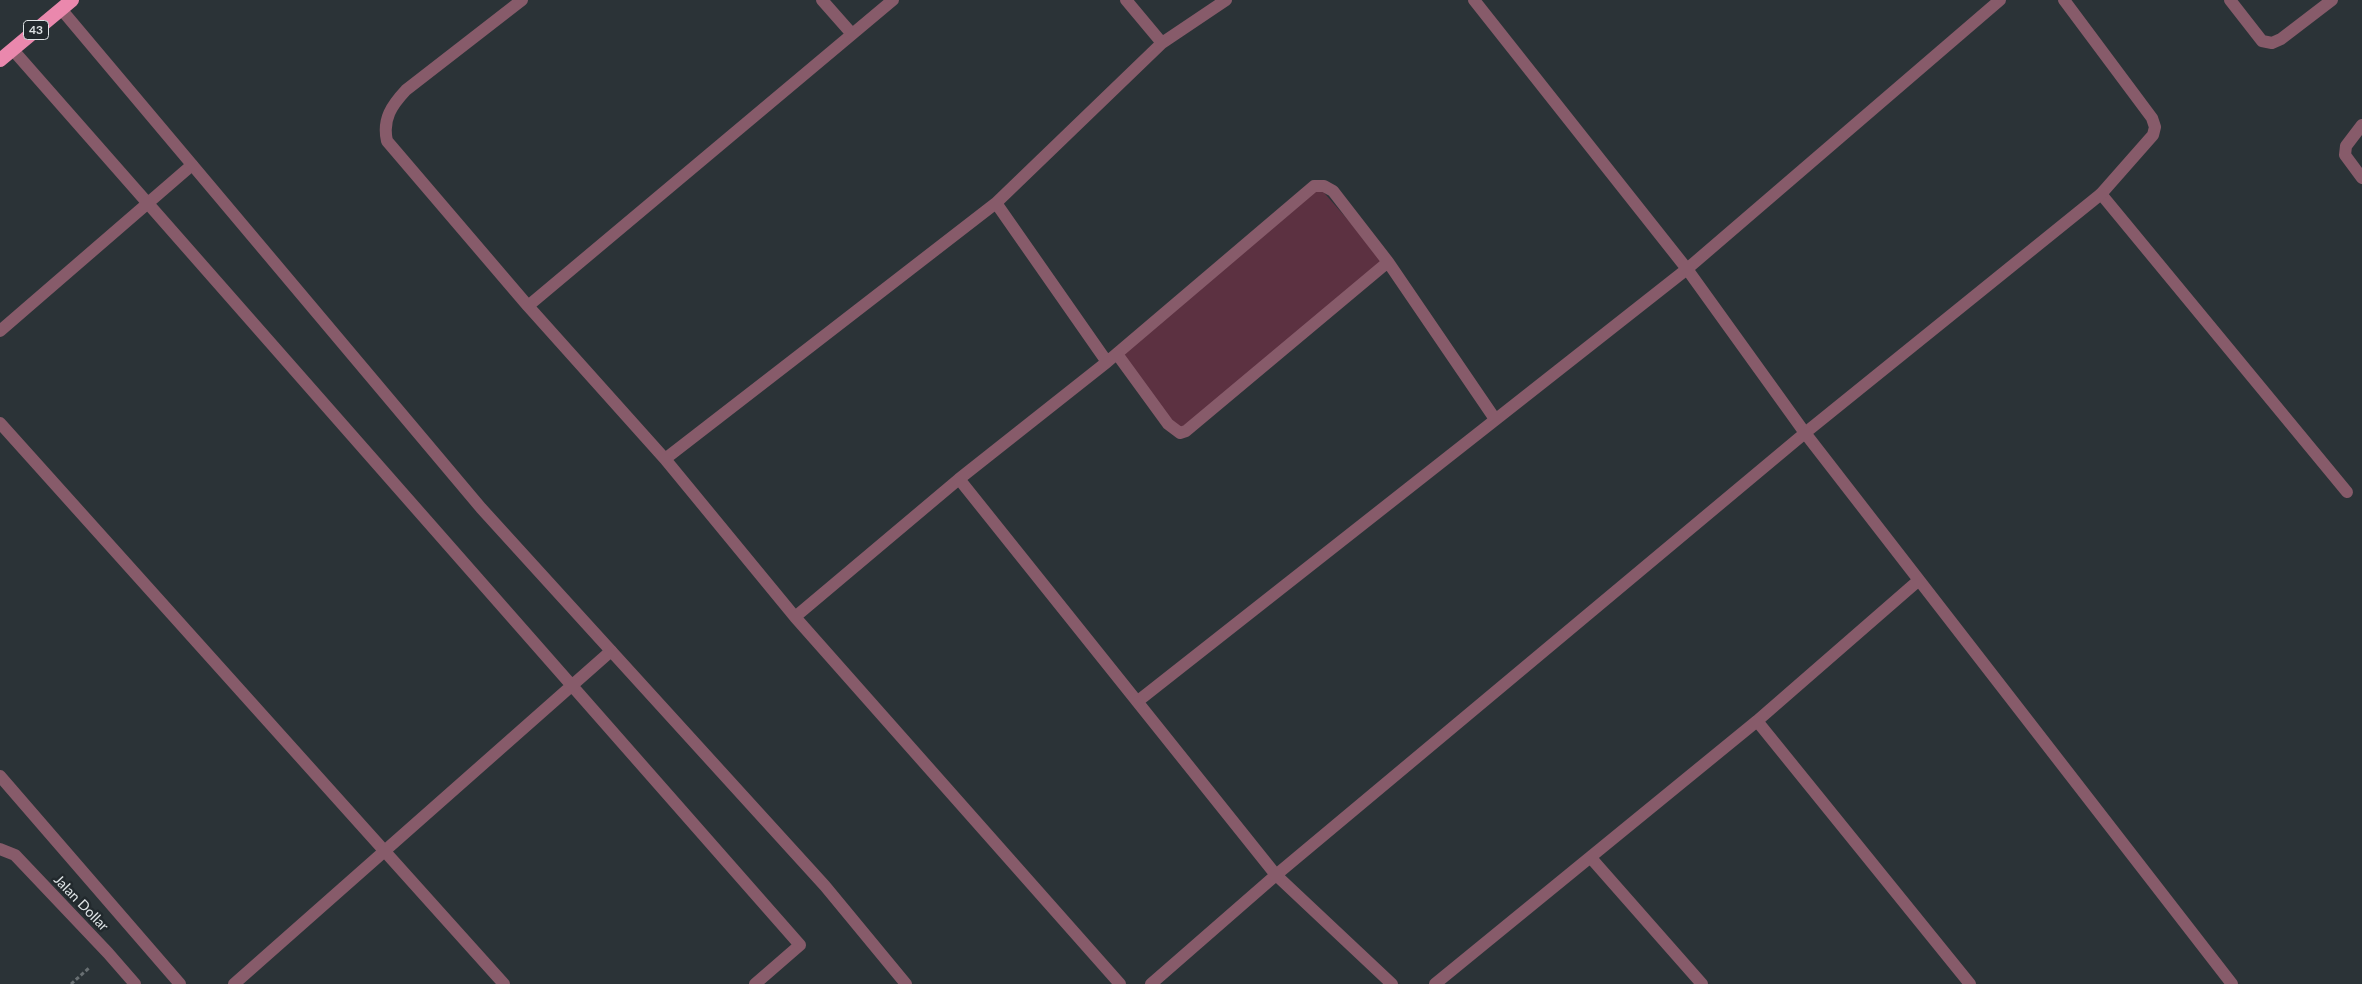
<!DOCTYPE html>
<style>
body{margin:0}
canvas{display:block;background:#2b3337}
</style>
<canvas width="2362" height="984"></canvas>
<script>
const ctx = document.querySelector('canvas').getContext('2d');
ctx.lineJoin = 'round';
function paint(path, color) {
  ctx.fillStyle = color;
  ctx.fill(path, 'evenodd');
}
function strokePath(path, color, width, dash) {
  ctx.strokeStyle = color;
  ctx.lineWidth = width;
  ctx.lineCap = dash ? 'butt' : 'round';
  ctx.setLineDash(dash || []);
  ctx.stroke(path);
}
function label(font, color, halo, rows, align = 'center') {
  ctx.font = font + ' Lato,sans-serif';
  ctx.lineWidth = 5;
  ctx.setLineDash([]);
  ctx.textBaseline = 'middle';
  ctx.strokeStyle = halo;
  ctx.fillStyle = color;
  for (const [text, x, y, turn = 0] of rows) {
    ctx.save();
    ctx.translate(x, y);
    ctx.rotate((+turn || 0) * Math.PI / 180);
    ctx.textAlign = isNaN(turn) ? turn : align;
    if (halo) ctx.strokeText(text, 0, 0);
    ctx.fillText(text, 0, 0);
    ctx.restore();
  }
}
const green = new Path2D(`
 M1319 187 1386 263 1179 432 1118 355Z`);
const path = new Path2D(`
 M71 984 89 968`);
const service = new Path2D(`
 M2101 194 2347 492`);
const minor = new Path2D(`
 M522 0 406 90C392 105 382 119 387 141L528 306 665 459 795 617 1120 984
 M822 0 852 34
 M1126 0 1162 43
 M1474 0 1687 269 1805 433 2232 984
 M2230 0 2262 41 2272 43 2281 39 2332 0
 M13 50 800 945 755 984
 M2362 125 2346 146 2345 155 2362 178
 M996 203 1107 362
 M528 306 893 0
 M0 331 192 165
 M1117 354 1168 424 1180 433 1186 431 1388 262
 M0 423 504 984
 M665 459 996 203 1162 43 1226 0
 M959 479 1276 875 1392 984
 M795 617 959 479 1107 362 1314 186H1324L1333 191 1388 262 1495 419
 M1138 701 1687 269 2000 0
 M1757 721 1970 984
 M0 776 180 984
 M0 849 15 855 108 953 135 984
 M1591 858 1702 984
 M234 984 611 651
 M1151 984 1276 875 1805 433 2101 194 2153 135 2155 127 2152 118 2064 0
 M1435 984 1757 721 1919 580`);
const tertiary = new Path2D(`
 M61 9 481 508 825 886 906 984`);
const trunk = new Path2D(`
 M0 60 72 0`);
const shields = [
 [36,30,25]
];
const shieldNames = [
 ["43",36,30]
];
const streetNames = [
 ["Jalan Dollar",81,903,46]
];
paint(green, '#5c3141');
strokePath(path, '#686f72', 3, [4, 2.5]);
strokePath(service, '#875b6a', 12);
strokePath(minor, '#875b6a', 12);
strokePath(tertiary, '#875b6a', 12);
strokePath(trunk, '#ea88ad', 14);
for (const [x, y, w] of shields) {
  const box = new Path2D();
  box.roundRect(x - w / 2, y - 9.5, w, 19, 4);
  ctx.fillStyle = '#22292d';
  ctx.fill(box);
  strokePath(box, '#dfe4e6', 1);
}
label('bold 12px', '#dfe4e6', null, shieldNames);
label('14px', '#dfe4e6', '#22292d', streetNames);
</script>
